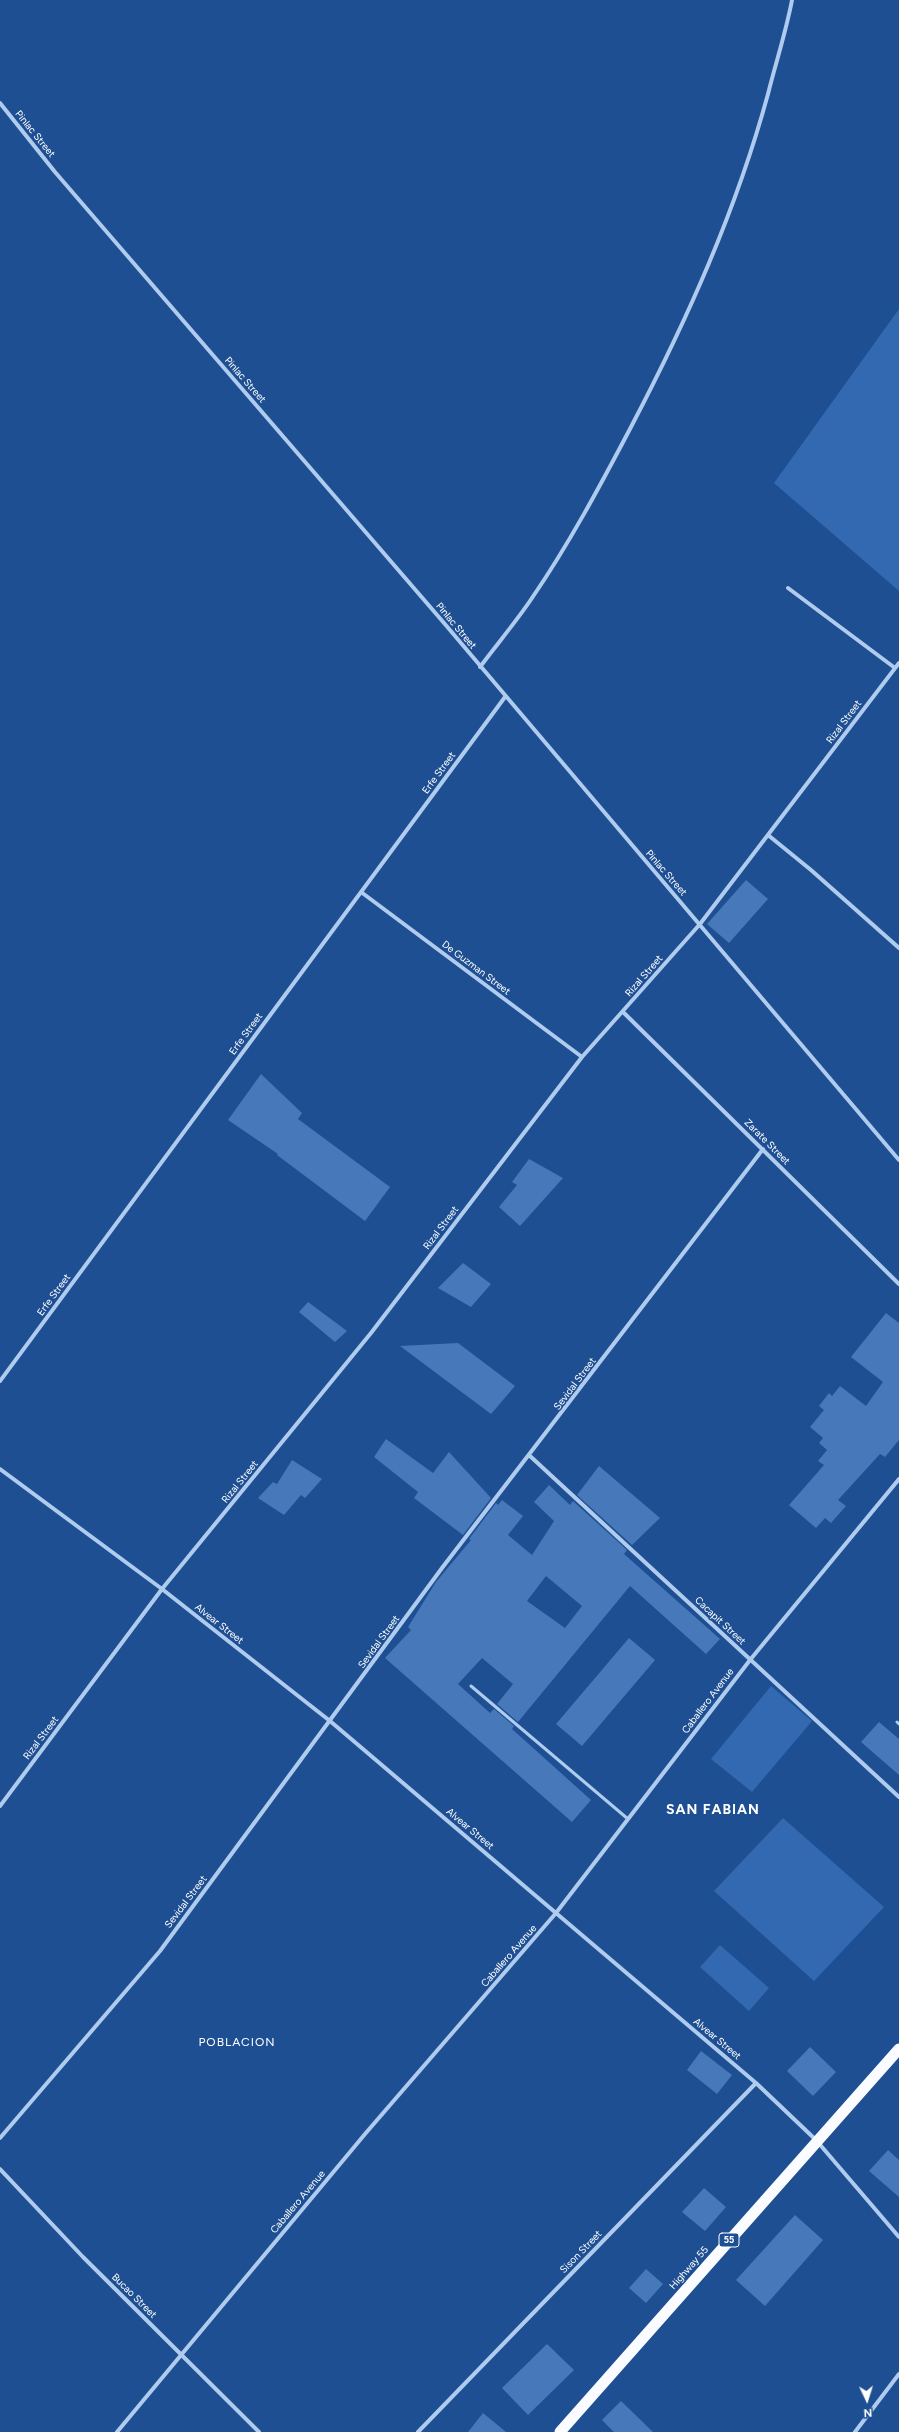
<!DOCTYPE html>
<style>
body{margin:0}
#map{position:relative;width:899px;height:2432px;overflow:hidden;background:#1e4f93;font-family:Figtree,sans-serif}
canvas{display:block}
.north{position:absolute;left:847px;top:2380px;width:40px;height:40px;-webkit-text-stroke:3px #1e4f93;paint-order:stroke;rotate:176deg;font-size:11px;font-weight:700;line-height:16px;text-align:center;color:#fff}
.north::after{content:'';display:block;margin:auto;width:14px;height:18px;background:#fff;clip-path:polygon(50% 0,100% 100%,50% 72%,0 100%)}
</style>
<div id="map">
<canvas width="899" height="2432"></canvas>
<div class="north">N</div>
</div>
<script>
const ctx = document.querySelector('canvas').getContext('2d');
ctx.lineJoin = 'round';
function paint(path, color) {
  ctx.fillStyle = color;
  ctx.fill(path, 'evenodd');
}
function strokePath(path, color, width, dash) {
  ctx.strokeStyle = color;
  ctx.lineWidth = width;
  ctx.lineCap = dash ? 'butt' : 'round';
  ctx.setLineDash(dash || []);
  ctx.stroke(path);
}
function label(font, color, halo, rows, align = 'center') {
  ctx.font = font + ' Figtree,sans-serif';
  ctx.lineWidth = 3;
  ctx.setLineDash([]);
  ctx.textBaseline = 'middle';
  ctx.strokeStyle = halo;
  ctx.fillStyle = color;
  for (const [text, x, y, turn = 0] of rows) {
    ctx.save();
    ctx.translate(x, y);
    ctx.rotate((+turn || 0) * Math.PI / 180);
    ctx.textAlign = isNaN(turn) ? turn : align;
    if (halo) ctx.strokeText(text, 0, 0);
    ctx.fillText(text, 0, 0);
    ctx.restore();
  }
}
const green = new Path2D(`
 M899 309V591L774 483Z
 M771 1686 812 1721 752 1792 711 1759Z
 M783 1818 884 1907 814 1981 714 1891Z
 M720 1945 769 1988 749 2011 700 1967Z`);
const building = new Path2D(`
 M746 880 768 899 729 943 707 924Z
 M261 1074 302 1113 298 1119 390 1187 365 1221 277 1155 278 1154 228 1120Z
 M529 1159 563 1178 520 1226 499 1207 517 1185 512 1182Z
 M463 1263 491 1284 471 1307 438 1288Z
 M308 1302 347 1331 335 1342 299 1312Z
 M886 1313 899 1323V1440L885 1457 880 1454 838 1500 846 1506 831 1523 825 1518 816 1528 789 1505 824 1465 818 1461 827 1450 819 1443 823 1438 810 1427 824 1410 819 1406 829 1393 832 1396 840 1386 866 1406 883 1382 851 1357Z
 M458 1343 515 1386 491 1414 400 1346Z
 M386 1439 433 1473 449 1452 491 1498 463 1535 414 1498 418 1492 374 1457Z
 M292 1460 322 1479 305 1498 301 1495 284 1515 258 1498 273 1482 277 1484Z
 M599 1466 660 1518 632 1545 577 1495Z
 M549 1485 570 1505 573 1501 627 1550 624 1554 720 1639 706 1654 630 1586 518 1722 497 1704 513 1684 482 1658 458 1684 490 1713 494 1709 514 1726 512 1729 591 1800 572 1822 385 1658 411 1630 408 1627 436 1582 471 1540 469 1539 496 1503 498 1505 502 1500 523 1516 508 1535 532 1555 554 1521 534 1502ZM546 1576 582 1606 565 1628 527 1601Z
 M629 1638 655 1660 582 1746 556 1724Z
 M879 1722 899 1739V1775L861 1742Z
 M810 2047 836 2072 813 2096 787 2071Z
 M701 2051 732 2075 717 2094 687 2070Z
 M888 2150 899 2160V2197L869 2171Z
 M704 2188 726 2207 705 2231 682 2212Z
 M795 2215 823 2240 765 2306 736 2280Z
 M646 2269 663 2284 646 2303 629 2288Z
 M547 2344 574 2370 528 2415 502 2388Z
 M621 2401 653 2432H614L602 2420Z
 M483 2413 506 2432H468Z`);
const service = new Path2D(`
 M471 1686 628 1819
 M897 1722 899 1724`);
const minor = new Path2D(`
 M0 103 55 172 444 623 899 1160
 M788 588 895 668
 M480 667C497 644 516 622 532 598 569 544 600 486 631 427 687 320 736 211 768 94 776 62 786 32 792 0
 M768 835 811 870 899 948
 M361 892 582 1057
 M623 1012 899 1284
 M0 1381 505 697
 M530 1456 899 1797
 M0 1469 162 1589 330 1721 756 2083 816 2140 899 2237
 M0 1806 162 1589 371 1333 582 1057 700 924 899 663
 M0 2138 160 1951 442 1568 763 1149
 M0 2169 83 2257 259 2432
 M117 2432 365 2134 556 1913 750 1660 899 1479
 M418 2432 756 2083
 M855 2432 899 2374`);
const trunk = new Path2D(`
 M560 2432 899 2049`);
const shields = [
 [729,2240,20]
];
const shieldNames = [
 ["55",729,2240]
];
const streetNames = [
 ["Pinlac Street",35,134,51],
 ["Pinlac Street",245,380,49],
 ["Pinlac Street",456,626,50],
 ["Rizal Street",844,722,-53],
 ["Erfe Street",439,773,-54],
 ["Pinlac Street",666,873,49],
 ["De Guzman Street",476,968,37],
 ["Rizal Street",644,976,-49],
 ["Erfe Street",246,1034,-54],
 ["Zarate Street",767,1142,45],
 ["Rizal Street",441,1228,-53],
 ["Erfe Street",54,1295,-54],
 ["Sevidal Street",575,1384,-53],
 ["Rizal Street",240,1482,-51],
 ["Cacapit Street",720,1621,43],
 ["Alvear Street",219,1624,38],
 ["Sevidal Street",379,1642,-54],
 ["Caballero Avenue",708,1701,-53],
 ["Rizal Street",41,1738,-53],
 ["Alvear Street",470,1829,40],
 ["Sevidal Street",186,1902,-53],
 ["Caballero Avenue",509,1956,-49],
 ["Alvear Street",717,2039,40],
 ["Caballero Avenue",298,2202,-50],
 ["Sison Street",581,2252,-46],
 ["Highway 55",689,2268,-49],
 ["Bucao Street",134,2296,45]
];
const quarterNames = [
 ["POBLACION",237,2042]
];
const districtNames = [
 ["SAN FABIAN",713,1810]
];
paint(green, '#3269b1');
paint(building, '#4678ba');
strokePath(service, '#afcbee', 3);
strokePath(minor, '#afcbee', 4);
strokePath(trunk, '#fbfcff', 11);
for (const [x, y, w] of shields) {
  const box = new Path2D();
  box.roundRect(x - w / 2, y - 7, w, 14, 3);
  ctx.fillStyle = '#1e4f93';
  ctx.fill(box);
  strokePath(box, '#fff', 1);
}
label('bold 9px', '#fff', null, shieldNames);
label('10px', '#fff', '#1e4f93', streetNames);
ctx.letterSpacing = '1px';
label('12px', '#fff', '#1e4f93', quarterNames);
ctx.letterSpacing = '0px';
ctx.letterSpacing = '1px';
label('bold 14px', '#fff', '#1e4f93', districtNames);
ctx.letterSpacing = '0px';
</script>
